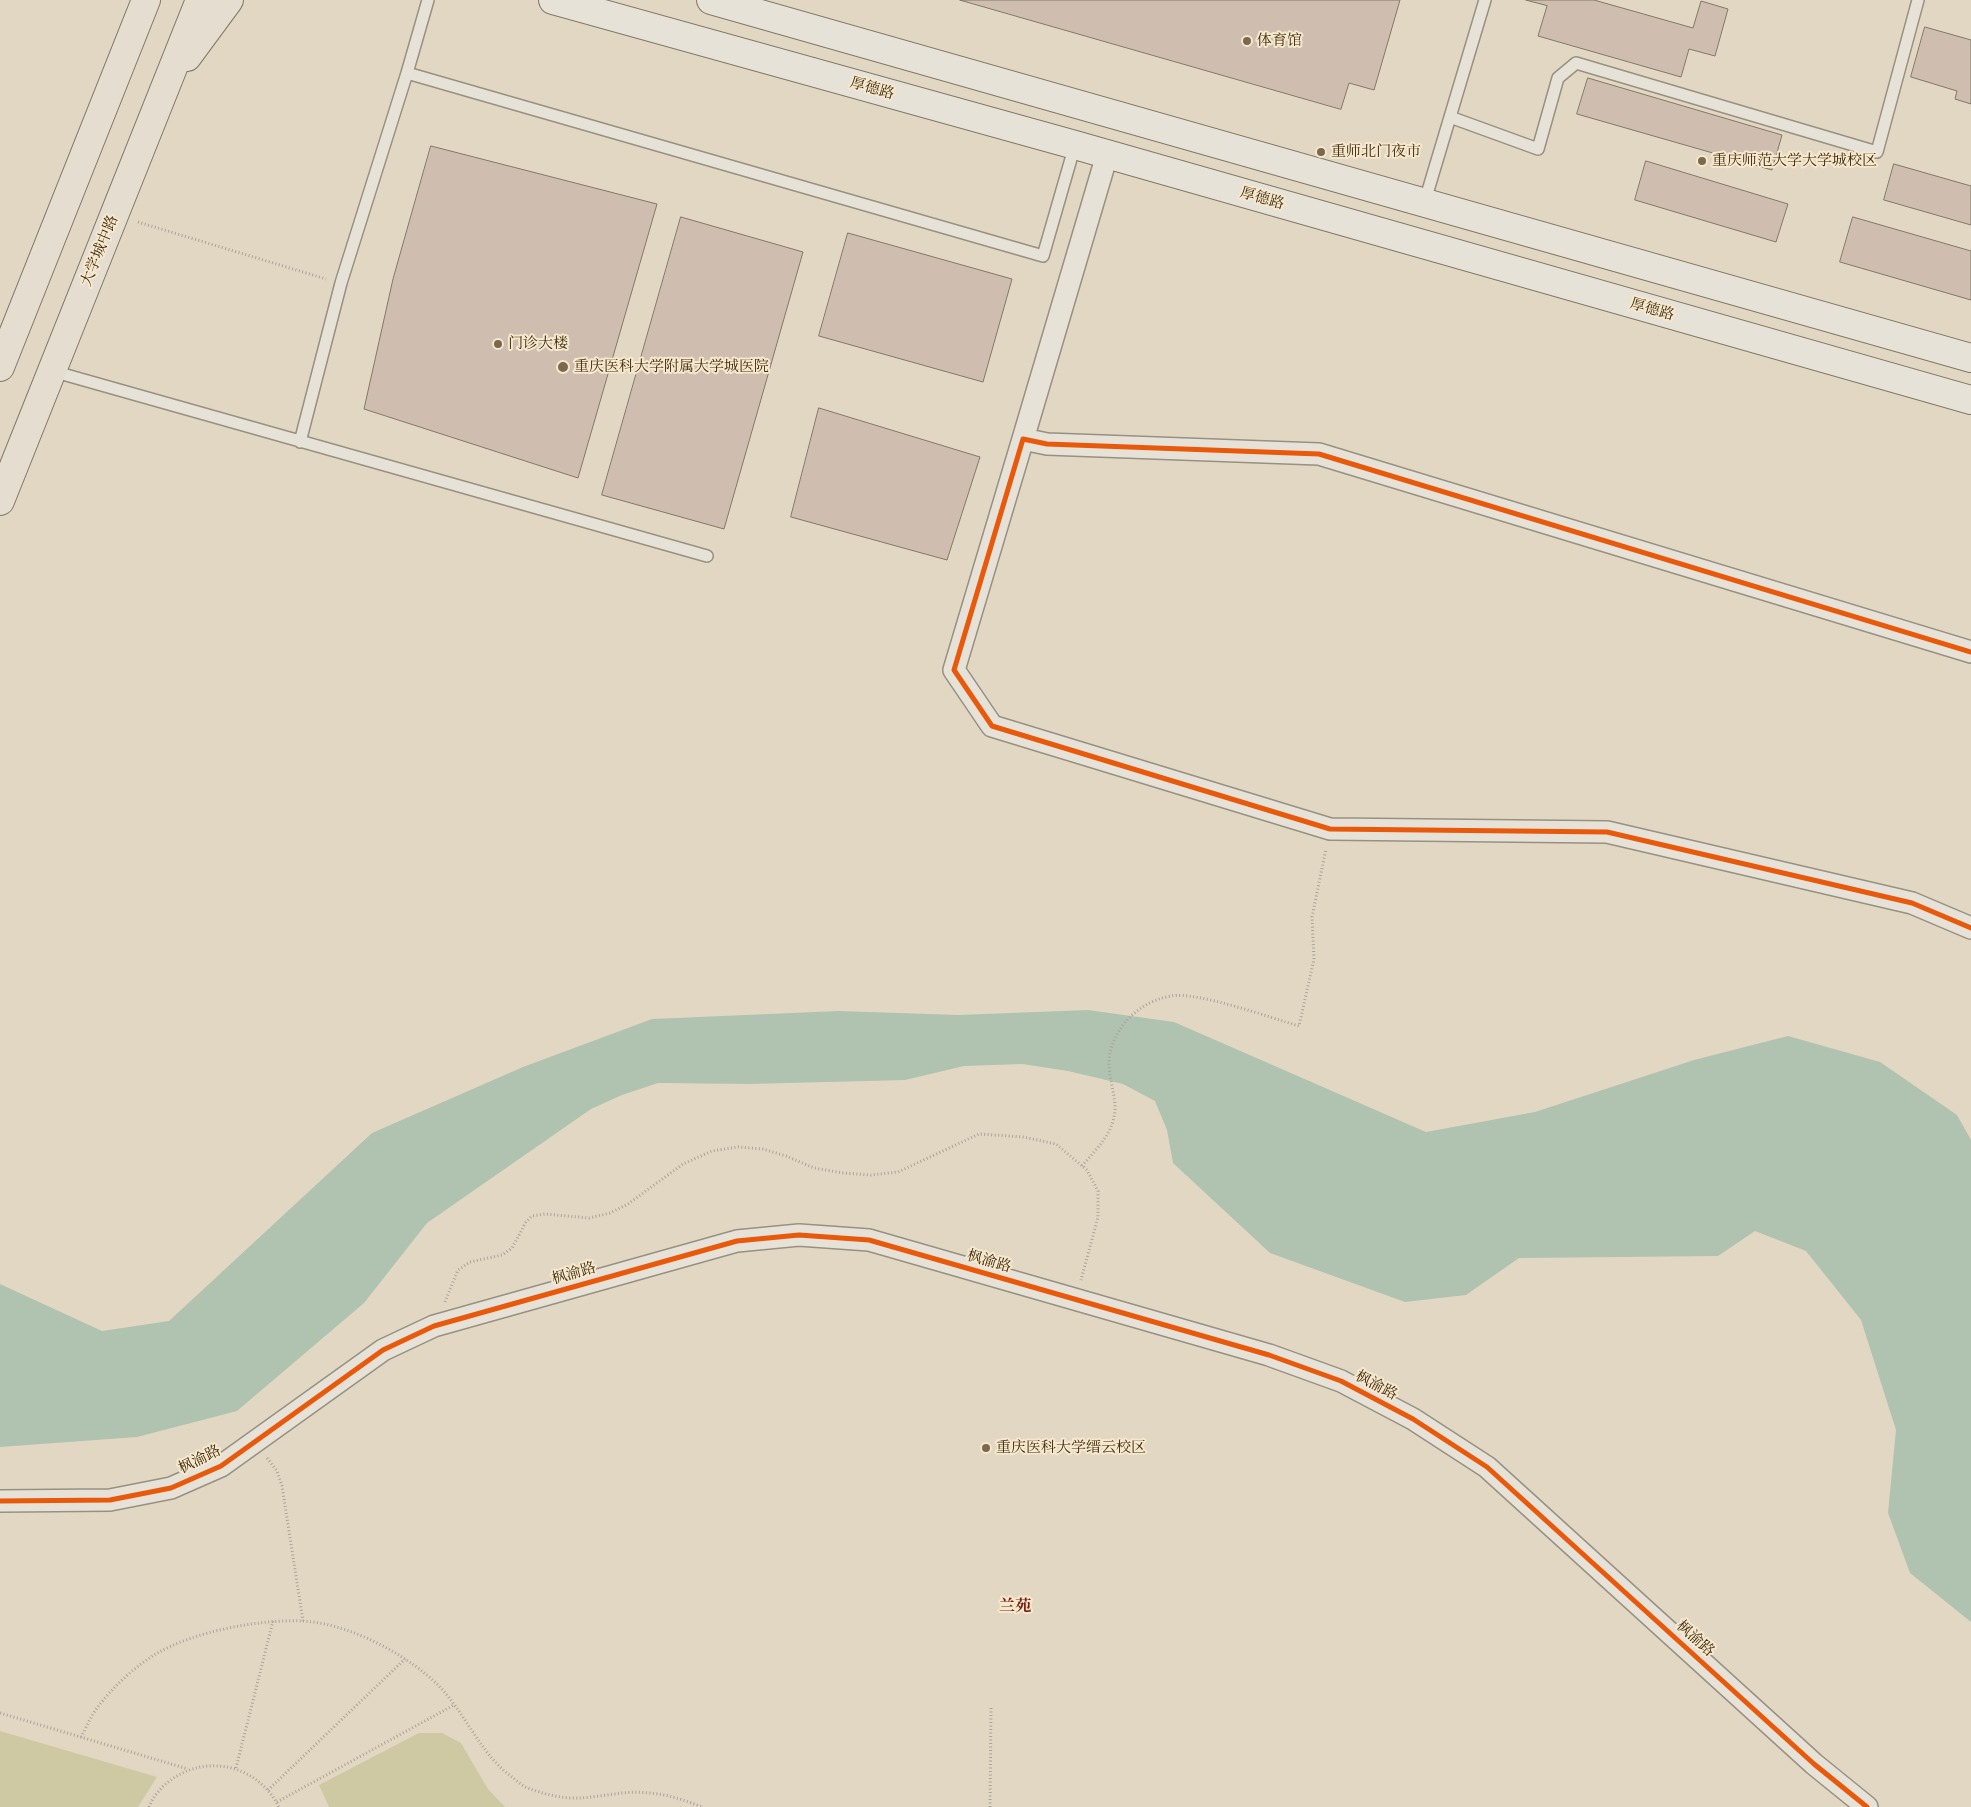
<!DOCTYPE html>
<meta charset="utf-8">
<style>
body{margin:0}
canvas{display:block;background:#e2d7c2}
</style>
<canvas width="1971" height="1807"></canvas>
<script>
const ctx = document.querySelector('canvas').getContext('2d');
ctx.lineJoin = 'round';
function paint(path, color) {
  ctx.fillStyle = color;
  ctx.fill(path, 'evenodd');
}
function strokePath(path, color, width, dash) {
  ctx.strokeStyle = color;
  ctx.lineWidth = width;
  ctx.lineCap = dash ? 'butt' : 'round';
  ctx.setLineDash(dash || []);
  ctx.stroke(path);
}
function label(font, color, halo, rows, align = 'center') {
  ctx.font = font + ' "IM FELL Great Primer","Noto Serif SC",serif';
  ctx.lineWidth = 4;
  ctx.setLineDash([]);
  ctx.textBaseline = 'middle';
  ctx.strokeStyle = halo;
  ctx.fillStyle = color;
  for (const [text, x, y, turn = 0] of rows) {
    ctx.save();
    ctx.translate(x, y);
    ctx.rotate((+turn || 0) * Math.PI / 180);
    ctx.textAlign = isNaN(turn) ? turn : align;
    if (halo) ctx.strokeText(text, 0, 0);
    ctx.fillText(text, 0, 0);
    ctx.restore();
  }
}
const green = new Path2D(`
 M0 1731 157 1777 138 1807H0Z
 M419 1733H442L461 1743 488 1789 505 1807H329L319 1785Z`);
const water = new Path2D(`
 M1088 1010 1174 1022 1426 1132 1535 1112 1694 1060 1788 1036 1880 1062 1957 1115 1971 1140V1622L1910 1573 1888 1513 1896 1430 1861 1320 1806 1251 1755 1231 1718 1256 1519 1258 1466 1295 1405 1302 1270 1253 1173 1163 1167 1130 1155 1101 1123 1084 1068 1071 1022 1064 964 1066 905 1080 749 1084 658 1083 622 1095 591 1109 427 1223 364 1303 237 1411 137 1437 0 1447V1284L102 1331 169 1321 372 1133 523 1067 652 1019 839 1011 959 1015Z`);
const building = new Path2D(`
 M960 0H1400L1374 90 1349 83 1341 109Z
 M1526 0H1594L1693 28 1701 1 1728 9 1715 56 1689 49 1681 77 1538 36 1547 6Z
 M1925 27 1971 40V104L1955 99 1957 91 1911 77Z
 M1588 78 1782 135 1772 170 1577 114Z
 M431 146 657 204 578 478 364 409 393 279Z
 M1646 161 1788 204 1776 242 1635 200Z
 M1894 164 1971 186V225L1884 200Z
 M681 217 803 252 724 529 602 495Z
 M1853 217 1971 251V300L1840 262Z
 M848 233 1012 279 983 382 819 336Z
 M819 408 980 457 947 560 791 517Z`);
const path = new Path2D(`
 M138 222 326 279
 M1082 1166C1098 1147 1116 1131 1115 1105 1114 1091 1109 1077 1109 1063 1109 1047 1117 1031 1128 1019 1140 1007 1154 999 1171 996 1197 991 1271 1018 1299 1026L1314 959 1312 917 1326 849
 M445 1302 458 1270 470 1262 502 1255 512 1248 526 1222 532 1216 545 1214 589 1218 610 1213 628 1204 683 1164 712 1151 738 1147 763 1149 786 1156 814 1168 843 1173 871 1175 898 1172 979 1134 1023 1137 1056 1144 1087 1170 1098 1191V1217L1081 1280
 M267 1458 277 1471 282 1486 303 1621
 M0 1713 188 1769
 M81 1737C86 1728 91 1716 97 1708 112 1688 134 1667 156 1654 192 1632 259 1619 302 1621 345 1623 396 1649 428 1676 463 1704 476 1751 512 1777 517 1781 522 1786 528 1788 543 1794 563 1799 580 1798 602 1797 625 1790 648 1793 667 1794 684 1800 702 1807
 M236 1768 273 1621
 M268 1790 405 1659
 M277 1802 454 1705
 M149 1807C154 1794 165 1783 177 1776 214 1754 260 1769 279 1807
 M990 1807 991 1707`);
const service = new Path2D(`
 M407 73 428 0
 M1450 117 1538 149 1558 78 1576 63 1877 152 1918 0
 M1424 204 1485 0
 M52 371 707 556
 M300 442 341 283 407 73 1043 256 1075 145`);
const minor = new Path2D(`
 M1023 439 1107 155
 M1971 652 1319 454 1047 444 1023 439 954 670 992 726 1330 829 1607 832 1912 903 1971 928
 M0 1501 110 1500 171 1488 221 1466 383 1350 434 1326 737 1241 799 1235 869 1240 1269 1355 1341 1381 1413 1419 1487 1467 1814 1764 1867 1807`);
const secondary = new Path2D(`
 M553 0 1075 145 1971 400
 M711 0 1971 358`);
const trunk = new Path2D(`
 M187 57 229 0
 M0 367 146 0
 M0 501 200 0`);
const cycleway = new Path2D(`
 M1971 652 1319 454 1047 444 1023 439 954 670 992 726 1330 829 1607 832 1912 903 1971 928
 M0 1501 110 1500 171 1488 221 1466 383 1350 434 1326 737 1241 799 1235 869 1240 1269 1355 1341 1381 1413 1419 1487 1467 1814 1764 1867 1807`);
const markers = [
 [1247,41,5,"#7c684c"],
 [1321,152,5,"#7c684c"],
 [1702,161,5,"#7c684c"],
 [498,344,5,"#7c684c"],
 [563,367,6,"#7c684c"],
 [986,1448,5,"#7c684c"]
];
const poiNames = [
 ["体育馆",1257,41],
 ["重师北门夜市",1331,152],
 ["重庆师范大学大学城校区",1712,161],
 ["门诊大楼",508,344],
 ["重庆医科大学附属大学城医院",574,367],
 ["重庆医科大学缙云校区",996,1448]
];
const streetNames = [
 ["厚德路",872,89,16],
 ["厚德路",1262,199,16],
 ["大学城中路",100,251,-68],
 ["厚德路",1652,310,16],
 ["枫渝路",989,1262,16],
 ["枫渝路",574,1274,-16],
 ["枫渝路",1376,1386,28],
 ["枫渝路",200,1460,-26],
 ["枫渝路",1695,1639,42]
];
const neighbourhoodNames = [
 ["兰苑",1015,1607]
];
paint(green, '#cec9a3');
paint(water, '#b0c3b0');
paint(building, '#cfbeaf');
strokePath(building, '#827868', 1);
strokePath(service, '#999080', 14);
strokePath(minor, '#999080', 24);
strokePath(secondary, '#827868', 30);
strokePath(trunk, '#827868', 30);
strokePath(path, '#aaa398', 3, [1, 2.5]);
strokePath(service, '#e7e2d7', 11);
strokePath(minor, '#e7e2d7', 21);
strokePath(secondary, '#e7e2d7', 28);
strokePath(trunk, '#e4ddd0', 28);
strokePath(cycleway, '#e8590c', 5);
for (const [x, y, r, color] of markers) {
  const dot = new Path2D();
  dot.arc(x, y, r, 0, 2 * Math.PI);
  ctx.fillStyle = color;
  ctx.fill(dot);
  strokePath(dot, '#f5e8ce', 2);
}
label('15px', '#452c0d', '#f5e8ce', poiNames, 'left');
label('15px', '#452c0d', '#f5e8ce', streetNames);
label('bold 16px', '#7a1f14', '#f5e8ce', neighbourhoodNames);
</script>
